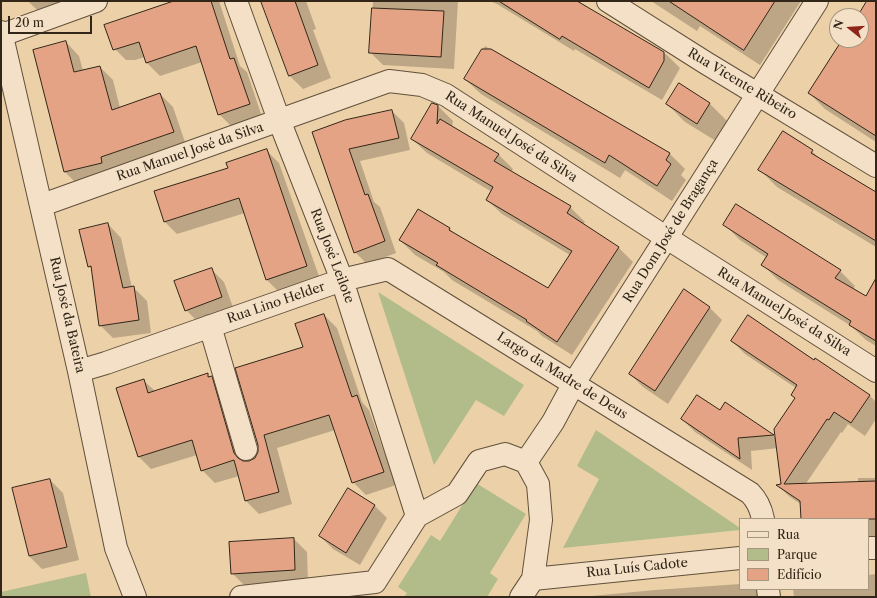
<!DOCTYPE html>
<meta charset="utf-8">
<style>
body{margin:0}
#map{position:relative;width:877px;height:598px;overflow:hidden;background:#ecd0a7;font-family:"Libre Caslon Text",serif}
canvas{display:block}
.frame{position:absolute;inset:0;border:2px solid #312618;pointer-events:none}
.legend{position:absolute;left:739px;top:518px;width:130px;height:72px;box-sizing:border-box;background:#f3e0c6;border:1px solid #a59680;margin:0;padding:5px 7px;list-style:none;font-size:12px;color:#312618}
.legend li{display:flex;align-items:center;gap:8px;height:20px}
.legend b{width:20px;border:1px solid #a59680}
.north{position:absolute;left:829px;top:8px;width:40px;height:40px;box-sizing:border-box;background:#f3e0c6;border:1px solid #a59680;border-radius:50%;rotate:287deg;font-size:11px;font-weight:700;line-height:16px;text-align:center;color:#312618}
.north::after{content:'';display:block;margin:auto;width:14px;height:18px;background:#8f2418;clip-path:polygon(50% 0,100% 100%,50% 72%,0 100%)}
.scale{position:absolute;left:8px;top:16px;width:84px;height:18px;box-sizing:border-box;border:2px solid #312618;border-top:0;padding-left:5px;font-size:12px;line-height:14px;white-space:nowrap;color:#312618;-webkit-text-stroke:3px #f3e0c6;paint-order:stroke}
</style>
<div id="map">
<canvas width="877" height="598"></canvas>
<div class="frame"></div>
<ul class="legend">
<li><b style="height:5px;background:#f3e0c6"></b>Rua</li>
<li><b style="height:11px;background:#b2bc8b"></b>Parque</li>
<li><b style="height:11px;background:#e5a385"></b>Edifício</li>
</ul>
<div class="north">N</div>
<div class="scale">20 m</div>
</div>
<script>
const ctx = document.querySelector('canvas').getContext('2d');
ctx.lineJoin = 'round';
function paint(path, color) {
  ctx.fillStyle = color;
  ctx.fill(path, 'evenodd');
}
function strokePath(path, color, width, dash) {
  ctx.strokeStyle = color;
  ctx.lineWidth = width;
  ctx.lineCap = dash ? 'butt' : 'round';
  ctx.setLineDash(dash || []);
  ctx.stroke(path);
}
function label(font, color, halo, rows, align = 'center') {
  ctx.font = font + ' "Libre Caslon Text",serif';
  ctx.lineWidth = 3;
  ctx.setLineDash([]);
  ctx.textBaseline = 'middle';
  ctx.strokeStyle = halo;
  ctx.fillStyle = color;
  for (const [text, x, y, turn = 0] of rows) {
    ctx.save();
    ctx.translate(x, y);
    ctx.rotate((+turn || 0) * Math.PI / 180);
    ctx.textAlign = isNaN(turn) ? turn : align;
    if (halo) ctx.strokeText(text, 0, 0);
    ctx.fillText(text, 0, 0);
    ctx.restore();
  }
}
const green = new Path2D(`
 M378 292 524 385 504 416 476 400 434 465Z
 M596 430 740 528V530L563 548 599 479 577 466Z
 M476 483 526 514 490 573 498 579 487 597H404L407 593 398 587 431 535 440 541Z
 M86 573 91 597H1V592Z`);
const shadow = new Path2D(`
 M28 1H66L39 12Z
 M168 1H219L240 66 247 72 262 117 232 127 219 114 202 62 160 76 147 63 145 57 135 60H126L113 47 169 4Z
 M262 1H306L316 29 313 30 331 78 303 89 290 76Z
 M373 1H458L454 69 383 65 370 52Z
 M490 1H575L667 55 680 68 662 100 575 49 574 51 497 4Z
 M651 1H801L760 65 700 26 697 31Z
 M868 1H876V142L825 109 809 93 843 40H861V16H859Z
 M66 42 79 56 83 71 100 67 113 80 120 108 160 94 173 107 186 145 78 185 65 172Z
 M485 46 670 154 685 169 681 175 686 180 672 201 625 170 620 178 481 94 465 79Z
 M680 84 710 104 728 122 716 141 685 122 667 104Z
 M438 106 453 121 452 127 498 154 513 169 511 172 570 207 585 222 583 225 618 247 633 262 572 355 542 336 537 331 452 280 444 272 415 255 400 240 418 210 450 229 456 236 548 290 570 255 502 214 487 200 492 192 427 153 412 139Z
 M392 111 404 123 410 150 360 161 374 202 380 207 396 253 367 264 355 252 313 133Z
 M266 150 279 163 320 279 280 293 267 280 245 213 177 234 164 221 229 168Z
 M812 151 821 160 876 194V247L777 187 760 170Z
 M108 224 121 238 132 288H134L147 301 151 333 113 338 100 325 93 270 89 266Z
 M724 224 840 271 855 286 853 290 876 303V346L866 340 851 326 778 280 762 264 767 258 740 240Z
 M211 269 224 282 234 310 199 323 186 310Z
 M709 307 722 320 668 404 643 387 630 374Z
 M324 315 337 328 362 402 369 410 396 485 366 495 353 482 335 430 277 448 292 504 259 514 246 501 239 476 215 483 202 470 197 455 151 469 138 456 143 380 155 391 207 375 210 377H211L224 390 245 462H250L256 458 259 453V445L304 347Z
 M732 341 814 361 815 359 870 396 876 402V419L865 436 848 424 842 433 841 432 805 485 858 483V478H876V540L868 541V519H802V505L790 497 778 486 782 485 778 448 751 451 752 470 695 432 682 419 720 411 725 403 776 438 795 398 796 388 745 354Z
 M50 480 63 493 79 560 42 569 29 556Z
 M374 505 387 518 360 565 333 549 320 536Z
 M294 539 307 552 308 583 245 586 232 573Z
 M876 574V597H794L793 589H868V575Z
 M740 584V589H755L763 597H581L655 590Z`);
const building = new Path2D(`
 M174 1H211L230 59 234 58 250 104 218 115 196 46 146 63 139 42 113 50 104 25Z
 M261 1H295L318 65 289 76Z
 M499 1H577L664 52V61L649 88 562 36 560 39Z
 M669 1H775L744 50Z
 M867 1H876V136L808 93 842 40H861V16H858Z
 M372 8 444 11 441 57 369 53Z
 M66 41 74 72 100 66 112 110 160 93 174 132 101 157 102 163 64 172 33 50Z
 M482 49H491L670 153 666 160 671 164 657 186 609 155 605 163 464 79Z
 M679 83 710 103 697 124 666 104Z
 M432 103 438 105 437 124 440 119 499 154 494 161 571 206 567 213 619 247 557 342 526 321 527 320 436 265 438 263 399 240 418 209 450 228 449 230 548 288 572 251 486 200 493 187 411 139Z
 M392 110 399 138 349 149 365 195 368 194 385 241 354 253 312 132 345 120Z
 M783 131 813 150 811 153 876 192V241L758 170Z
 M267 149 307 266 266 280 239 198 164 222 154 191 228 168 226 163Z
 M736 204 841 270 835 278 866 296 876 278V341L849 325 851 321 761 265 768 254 723 225Z
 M108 223 123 288 134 286 139 320 99 326 91 266 88 267 79 230Z
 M212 268 222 297 185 311 174 281Z
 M684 289 710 307 655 391 629 374Z
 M324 314 352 397 357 395 384 472 352 483 329 415 264 435 279 492 245 501 234 460 201 471 192 440 138 457 116 388 144 379 148 393 208 373V377L212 376 234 453 238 458 243 461H249L255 458 258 452V445L235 368 303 347 295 324Z
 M748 315 814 360 815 358 870 395 851 423 834 412 829 420 827 419 784 484 876 481V519H801L800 501 776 485 781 484 774 429 795 398 791 395 797 385 731 341Z
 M697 395 720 410 725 402 774 435 738 438 740 459 681 419Z
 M50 479 67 547 29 556 12 488Z
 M348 488 375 505 346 553 319 536Z
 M294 538 295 570 231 574 229 542Z`);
const minor = new Path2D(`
 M236 1 279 120 342 280 417 516
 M608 1 706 63 876 166
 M1 32 79 371 116 548 135 597
 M2 35 96 1
 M42 205 389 81 422 85 446 95 667 238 876 371
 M210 326 246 449
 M79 371 106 363 342 280 388 269 750 493C758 501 761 509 763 519
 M526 462 553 422 574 383 817 1
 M868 548H876
 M533 579 740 558
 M375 582 417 516 457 494 479 461 505 454 526 462 538 484 541 520 533 579 521 597
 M768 589 769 597
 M241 597 375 582`);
const streetNames = [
 ["Rua Vicente Ribeiro",742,84,31],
 ["Rua Manuel José da Silva",511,137,33],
 ["Rua Manuel José da Silva",190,152,-19],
 ["Rua Dom José de Bragança",671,231,-58],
 ["Rua José Leilote",332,256,69],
 ["Rua Lino Helder",276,303,-19],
 ["Rua Manuel José da Silva",784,312,32],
 ["Rua José da Bateira",67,315,77],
 ["Largo da Madre de Deus",562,376,32],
 ["Rua Luís Cadote",637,568,-6]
];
paint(green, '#b2bc8b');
paint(shadow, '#0003');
paint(building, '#e5a385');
strokePath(building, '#312618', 1);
strokePath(minor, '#60503c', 24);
strokePath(minor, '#f3e0c6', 22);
label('13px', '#312618', '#f3e0c6', streetNames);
</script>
